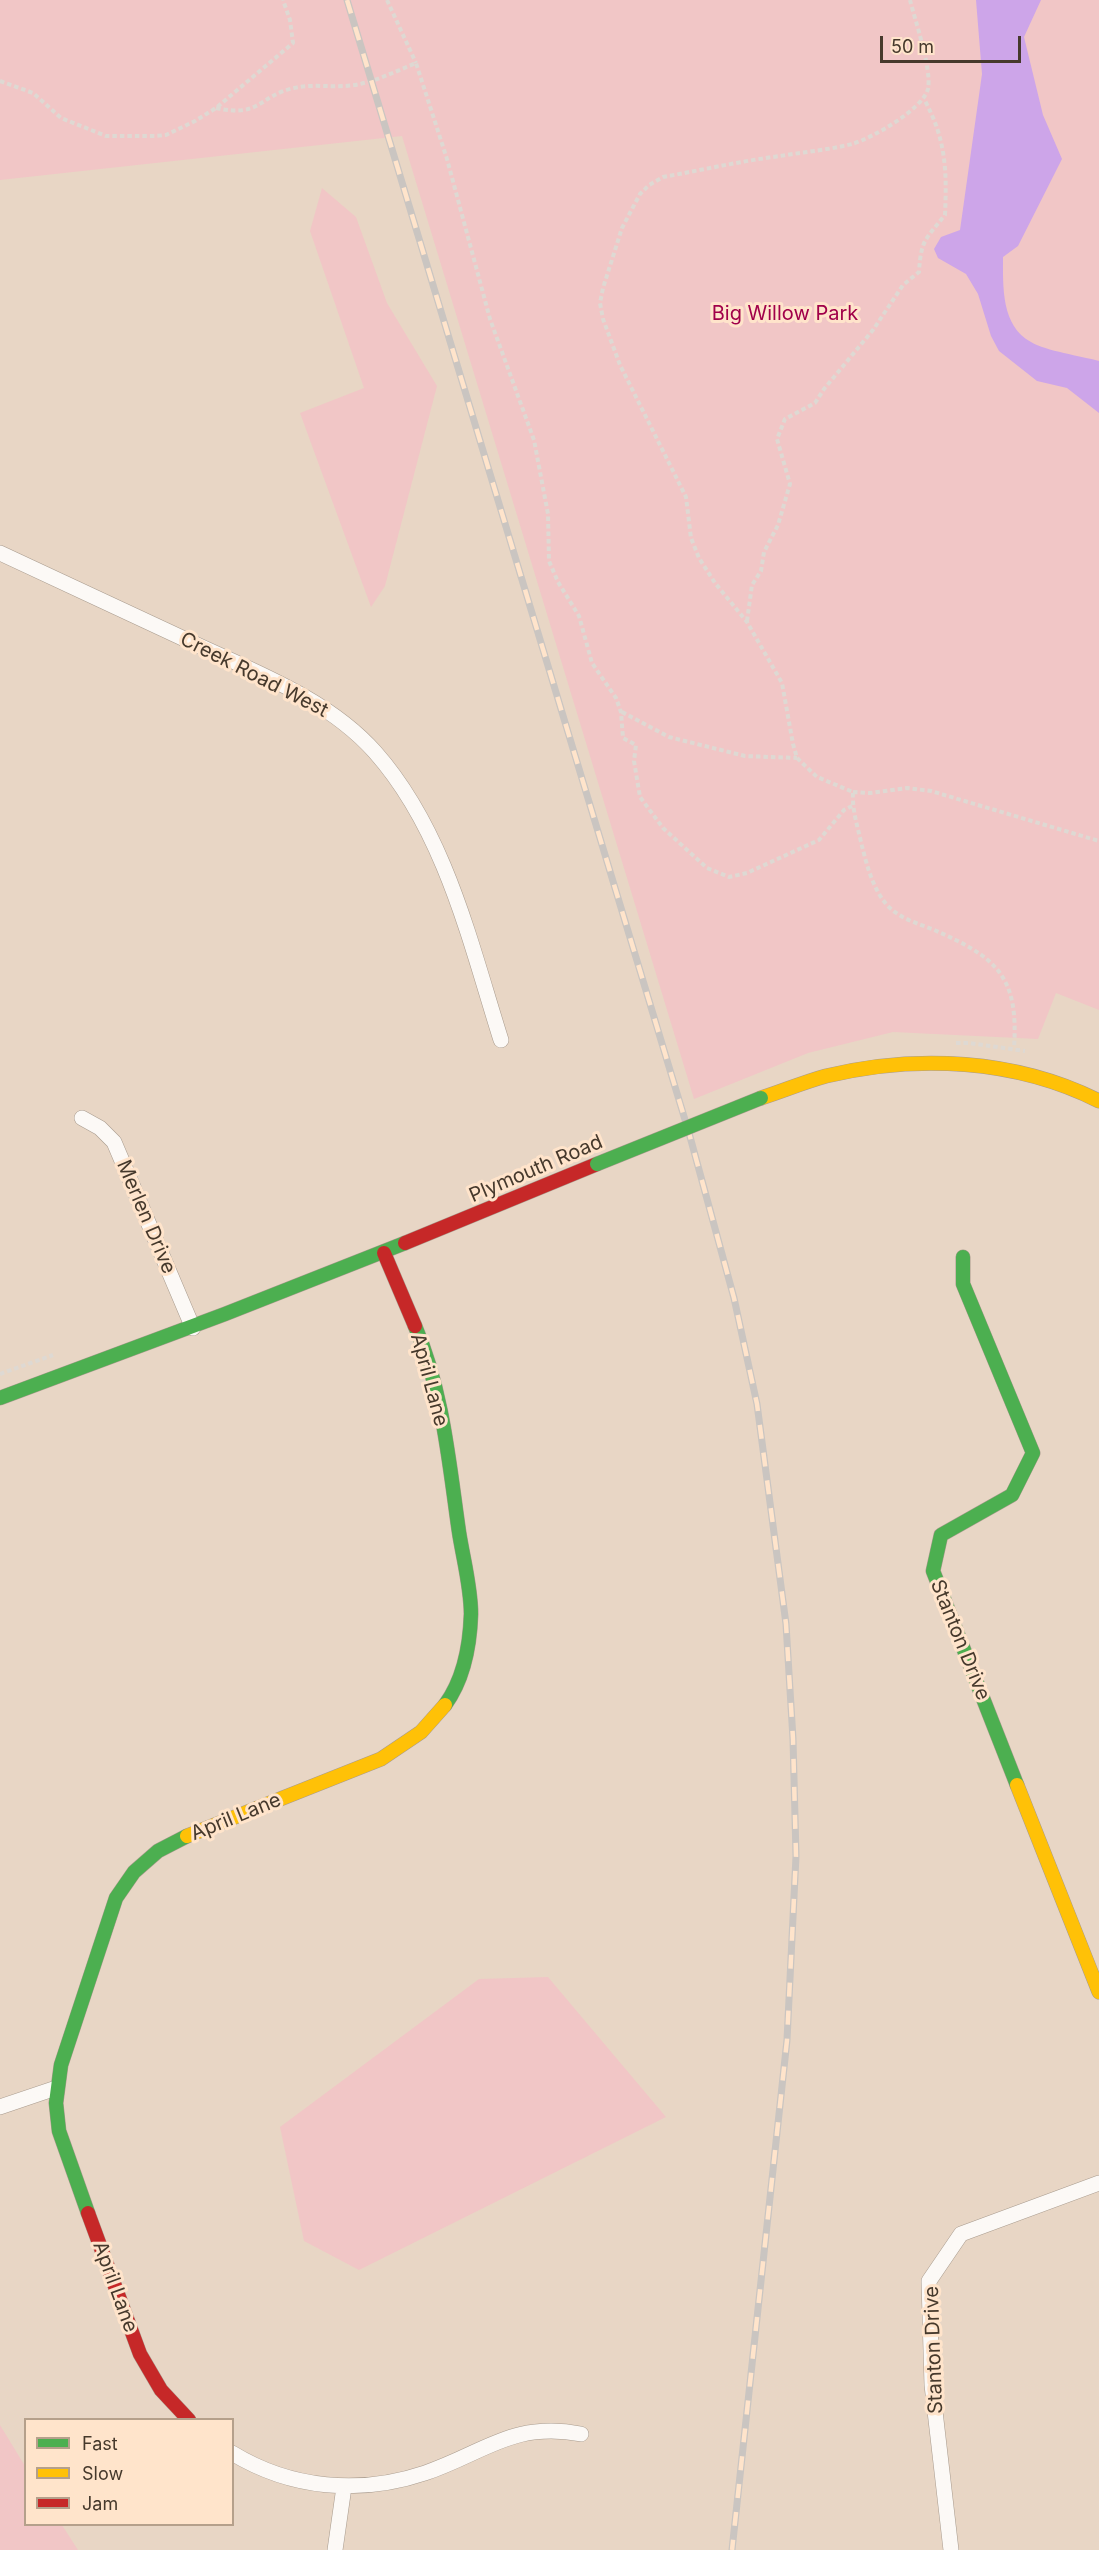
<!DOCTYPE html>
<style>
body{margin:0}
#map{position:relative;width:1099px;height:2550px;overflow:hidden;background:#e8d6c5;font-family:Inter,sans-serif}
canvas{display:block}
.legend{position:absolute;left:24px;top:2418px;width:210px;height:108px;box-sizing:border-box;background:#ffe4cb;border:2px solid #b5a08b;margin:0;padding:8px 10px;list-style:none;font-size:18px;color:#46392c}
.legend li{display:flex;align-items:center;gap:12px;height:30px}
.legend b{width:30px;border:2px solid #b5a08b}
.scale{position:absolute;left:880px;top:36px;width:141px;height:27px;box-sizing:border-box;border:3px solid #46392c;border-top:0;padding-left:8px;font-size:18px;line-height:21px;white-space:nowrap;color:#46392c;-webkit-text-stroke:4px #ffe4cb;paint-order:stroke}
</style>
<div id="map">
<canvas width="1099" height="2550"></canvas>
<ul class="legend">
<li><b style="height:8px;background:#4caf50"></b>Fast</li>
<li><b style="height:8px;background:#ffc107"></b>Slow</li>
<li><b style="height:8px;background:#c62828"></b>Jam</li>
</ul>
<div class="scale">50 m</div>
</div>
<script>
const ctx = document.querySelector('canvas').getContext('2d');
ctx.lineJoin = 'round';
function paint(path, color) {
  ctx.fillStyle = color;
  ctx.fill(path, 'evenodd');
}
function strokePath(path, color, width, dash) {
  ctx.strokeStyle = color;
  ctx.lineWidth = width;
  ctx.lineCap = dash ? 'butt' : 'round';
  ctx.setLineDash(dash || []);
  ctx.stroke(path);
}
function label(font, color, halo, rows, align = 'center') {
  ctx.font = font + ' Inter,sans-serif';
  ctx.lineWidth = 6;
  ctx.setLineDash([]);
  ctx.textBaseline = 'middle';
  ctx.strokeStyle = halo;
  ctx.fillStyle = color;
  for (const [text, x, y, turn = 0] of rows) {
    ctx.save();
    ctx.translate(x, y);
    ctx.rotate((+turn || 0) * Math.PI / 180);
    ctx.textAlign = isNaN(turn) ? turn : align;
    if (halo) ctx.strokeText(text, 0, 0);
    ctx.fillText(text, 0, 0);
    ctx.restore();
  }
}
const green = new Path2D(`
 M0 0H1099V1010L1056 993 1038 1039 893 1032 808 1053 694 1099 402 136 0 180Z
 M322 188 356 217 387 303 437 386 385 586 371 607 300 413 364 388 310 231Z
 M548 1977 666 2117 359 2270 304 2241 280 2127 479 1979Z
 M0 2425 25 2466 26 2524 62 2525 78 2550H0Z`);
const water = new Path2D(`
 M976 0H1041L1024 37 1043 115 1062 159 1018 246 1003 257C1003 286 1001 326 1031 342 1046 351 1081 356 1099 361V413L1067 388 1037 381 999 351 991 336 978 294 966 274 938 258 934 249 941 237 960 230 982 74Z`);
const path = new Path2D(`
 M387 0 416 63
 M910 0C915 20 932 70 928 89 922 110 872 138 852 144 828 150 804 152 780 156 741 161 702 170 663 177L649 185 640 194 622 228 603 288 600 303 603 319 620 365 686 497 691 538 699 558 715 583 747 622 782 683 793 744 797 758 817 777 853 792C852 811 858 828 862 846 867 866 873 889 887 905 899 918 916 923 932 929 996 957 1019 975 1014 1048
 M0 81 33 93 61 118 106 136H155L166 135 195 121 216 108 293 43 290 20 283 0
 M216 108C261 118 258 96 294 88 311 84 328 87 345 86 369 85 394 72 416 63L447 159 490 319 534 440 548 514 549 561 558 582 579 616 592 663 616 698 621 712 623 738 636 745 634 761 640 797 663 828 707 868 729 877 747 873 819 840 844 810 852 806
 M747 621 752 585 761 571 764 552 778 525 790 484 777 439 785 419 815 403 824 389 873 330 903 285 919 272C921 239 926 239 945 215 947 170 946 139 924 99
 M622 712 669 737 745 756 797 758
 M853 792 870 793 907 788 931 791 1099 841
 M956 1043H969L1025 1051
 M0 1374 53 1355`);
const street = new Path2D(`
 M0 553C64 583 129 613 193 643 255 672 328 699 375 752 445 831 470 942 501 1040
 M82 1118 100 1128 114 1142 193 1328
 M0 2107 56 2088
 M232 2453C291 2489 360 2495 425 2473 484 2453 513 2421 581 2434
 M335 2550 344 2487
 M951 2550 932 2385 929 2281 961 2234 1099 2183`);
const fast = new Path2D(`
 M963 1257V1284L1033 1453 1012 1495 941 1535 933 1571 1017 1785
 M415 1326C443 1391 449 1463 459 1532 463 1558 471 1587 471 1614 470 1645 464 1679 445 1705
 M0 1398 225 1314 405 1243
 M88 2213 59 2131 56 2103 61 2065 116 1898 134 1872 158 1851 187 1836`);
const slow = new Path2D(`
 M761 1098C783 1091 804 1082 826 1076 916 1054 1016 1059 1099 1101
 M1017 1785 1099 1992
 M187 1836 381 1759 421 1732 445 1705`);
const jam = new Path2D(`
 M405 1243 597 1164
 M384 1253 415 1326
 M88 2213 140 2354 161 2390 189 2420`);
const rail = new Path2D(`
 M347 0 689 1133 734 1298 757 1404 786 1624 793 1739 796 1856 787 2040 732 2550`);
const fastBridge = new Path2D(`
 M597 1164 761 1098`);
const parkNames = [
 ["Big Willow Park",785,314]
];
const streetNames = [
 ["Creek Road West",254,675,27],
 ["Plymouth Road",536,1169,-23],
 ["Merlen Drive",146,1217,67],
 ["April Lane",429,1380,75],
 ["Stanton Drive",960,1640,68],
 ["April Lane",236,1817,-22],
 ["April Lane",115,2287,70],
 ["Stanton Drive",934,2350,-92]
];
paint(green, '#f1c6c6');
paint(water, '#cda5e9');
strokePath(street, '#a89b8e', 16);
strokePath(fast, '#a89b8e', 15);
strokePath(slow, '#a89b8e', 15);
strokePath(jam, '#a89b8e', 15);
strokePath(path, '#ded9d3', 4, [4.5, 3]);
strokePath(street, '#fcf9f6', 15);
strokePath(fast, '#4caf50', 14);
strokePath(slow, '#ffc107', 14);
strokePath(jam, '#c62828', 14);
strokePath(rail, '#cac5c1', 7);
strokePath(rail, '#ffe4cb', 4.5, [14]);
strokePath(fastBridge, '#a89b8e', 15, []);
strokePath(fastBridge, '#4caf50', 14);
label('20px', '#a1004a', '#ffe4cb', parkNames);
label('20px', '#46392c', '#ffe4cb', streetNames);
</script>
